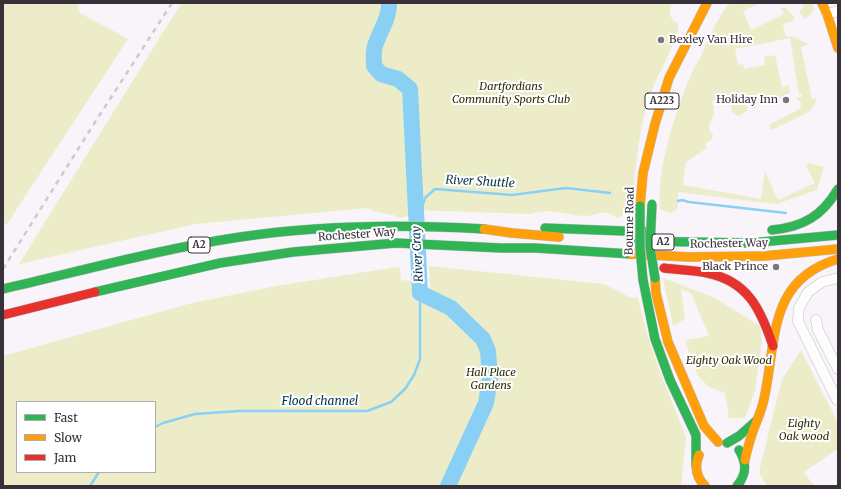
<!DOCTYPE html>
<style>
body{margin:0}
#map{position:relative;width:841px;height:489px;overflow:hidden;background:#f9f4fa;font-family:Merriweather,serif}
canvas{display:block}
.frame{position:absolute;inset:0;border:4px solid #39313a;pointer-events:none}
.legend{position:absolute;left:16px;top:401px;width:140px;height:72px;box-sizing:border-box;background:#fff;border:1px solid #b0adb0;margin:0;padding:5px 7px;list-style:none;font-size:12px;color:#39313a}
.legend li{display:flex;align-items:center;gap:8px;height:20px}
.legend b{width:20px;border:1px solid #b0adb0}
</style>
<div id="map">
<canvas width="841" height="489"></canvas>
<div class="frame"></div>
<ul class="legend">
<li><b style="height:5px;background:#30b455"></b>Fast</li>
<li><b style="height:5px;background:#ff9f0a"></b>Slow</li>
<li><b style="height:5px;background:#e5322d"></b>Jam</li>
</ul>
</div>
<script>
const ctx = document.querySelector('canvas').getContext('2d');
ctx.lineJoin = 'round';
function paint(path, color) {
  ctx.fillStyle = color;
  ctx.fill(path, 'evenodd');
}
function strokePath(path, color, width, dash) {
  ctx.strokeStyle = color;
  ctx.lineWidth = width;
  ctx.lineCap = dash ? 'butt' : 'round';
  ctx.setLineDash(dash || []);
  ctx.stroke(path);
}
function label(font, color, halo, rows, align = 'center') {
  ctx.font = font + ' Merriweather,serif';
  ctx.lineWidth = 4;
  ctx.setLineDash([]);
  ctx.textBaseline = 'middle';
  ctx.strokeStyle = halo;
  ctx.fillStyle = color;
  for (const [text, x, y, turn = 0] of rows) {
    ctx.save();
    ctx.translate(x, y);
    ctx.rotate((+turn || 0) * Math.PI / 180);
    ctx.textAlign = isNaN(turn) ? turn : align;
    if (halo) ctx.strokeText(text, 0, 0);
    ctx.fillText(text, 0, 0);
    ctx.restore();
  }
}
const green = new Path2D(`
 M3 3H77L80 13 128 39 7 224 3 226Z
 M182 3H672L670 7V15L674 22 678 23C681 35 658 74 653 88 639 123 636 161 633 198L626 200 623 215 618 218C614 216 611 213 607 213 600 211 593 216 586 216 567 216 550 207 531 214L415 210 411 215 401 218 393 215 372 211 368 208 196 224 19 264 163 32Z
 M730 3H761L743 11 751 30 784 14 781 8H786L795 18 793 21 783 24 786 37 791 36 807 43 808 45 801 47 812 99 816 98 815 105 810 111 772 130 769 125 801 108 800 101H798L797 98 802 97V94L799 95 790 38 735 49 738 65 743 64 744 69 765 65 764 57 775 55 782 87 789 85 790 93 764 105 761 101 754 105 750 103 747 104 746 106 748 111 738 116 732 112 729 97 712 101 715 113 709 125 710 132 713 134 712 139 705 144 707 148 686 162 683 185 761 199 765 172 778 200 815 183 806 166 809 163 824 167 817 190 776 204 678 192V208L671 213 660 209C657 173 672 121 686 87 690 74 698 63 703 51 711 34 718 16 730 3Z
 M801 3H812L814 8 812 13 805 19 799 11 804 7Z
 M429 266 604 284 631 298H638L647 334 660 372 686 437 681 486H3V356L188 304 276 286 397 267 398 268H400L401 280 410 281 430 292ZM17 402H155V472H17Z
 M663 278 715 298 760 326 762 342 755 391 745 418H729L725 393 709 387 697 375 685 340 709 336 691 293 681 289 685 319 673 326Z
 M801 350 838 423V454L836 450 804 472 814 486H767L759 472 782 379Z`);
const stream = new Path2D(`
 M678 201 682 200 689 202 786 213
 M418 218 425 198 435 189 512 195 566 188 610 193
 M155 427 163 423 195 414 239 411H367L391 402 405 389 414 375 420 359V293
 M90 486 99 472`);
const river = new Path2D(`
 M389 3C390 18 379 32 375 46 373 52 374 60 374 66L381 74 398 79 410 89 420 293 451 308 483 339 488 351 490 378 486 403 448 486`);
const street = new Path2D(`
 M827 14 838 11
 M816 320 818 330 838 369
 M837 400 798 321 799 308 808 292 822 282 838 278`);
const fast = new Path2D(`
 M545 228 650 232
 M772 230C803 227 822 216 838 189
 M634 241 750 243 838 235
 M643 280 655 339 670 380 696 435V465
 M3 289C81 271 160 249 240 237 320 225 403 224 484 229
 M95 292 220 263 293 252 396 243 501 248H535L631 254
 M727 443 739 436 756 421
 M737 486C747 474 747 463 739 450`);
const slow = new Path2D(`
 M822 3 827 14 838 48
 M640 206 643 173 655 124 669 78 707 3
 M484 229 512 233 559 237
 M631 254 689 257 764 256 838 249
 M655 278 656 293 668 342 704 426 718 442
 M699 455C694 467 696 477 705 486
 M745 460C747 450 750 440 753 431 757 420 762 410 764 399 777 341 767 280 838 259`);
const jam = new Path2D(`
 M664 268C678 270 693 270 707 273 748 281 761 310 773 346
 M3 315 95 292`);
const rail = new Path2D(`
 M3 269 90 130 172 3`);
const fastBridge = new Path2D(`
 M652 204 650 247 655 278
 M640 206V248L643 280`);
const markers = [
 [661,40,4,"#7c757d"],
 [786,100,4,"#7c757d"],
 [776,267,4,"#7c757d"]
];
const shields = [
 [662,101,34],
 [663,242,22],
 [199,245,22]
];
const shieldNames = [
 ["A223",662,101],
 ["A2",663,242],
 ["A2",199,245]
];
const poiNames = [
 ["Bexley Van Hire",669,40,"left"],
 ["Holiday Inn",778,100],
 ["Black Prince",768,267]
];
const parkNames = [
 ["Dartfordians",511,87],
 ["Community Sports Club",511,100],
 ["Eighty Oak Wood",729,361],
 ["Hall Place",491,373],
 ["Gardens",491,386],
 ["Eighty",804,424],
 ["Oak wood",804,437]
];
const streetNames = [
 ["Bourne Road",630,221,-89],
 ["Rochester Way",357,235,-4],
 ["Rochester Way",729,244,-1]
];
const waterNames = [
 ["River Shuttle",480,182,3],
 ["River Cray",418,254,-93],
 ["Flood channel",320,402]
];
paint(green, '#ecedc8');
strokePath(stream, '#8ad0f5', 2.5);
strokePath(river, '#8ad0f5', 16);
strokePath(street, '#c3bdc4', 11);
strokePath(fast, '#c3bdc4', 10);
strokePath(slow, '#c3bdc4', 10);
strokePath(jam, '#c3bdc4', 10);
strokePath(street, '#fefdfe', 10);
strokePath(fast, '#30b455', 9);
strokePath(slow, '#ff9f0a', 9);
strokePath(jam, '#e5322d', 9);
strokePath(rail, '#cccacd', 2.5, [5, 5]);
strokePath(fastBridge, '#c3bdc4', 10, []);
strokePath(fastBridge, '#30b455', 9);
for (const [x, y, r, color] of markers) {
  const dot = new Path2D();
  dot.arc(x, y, r, 0, 2 * Math.PI);
  ctx.fillStyle = color;
  ctx.fill(dot);
  strokePath(dot, '#fff', 1.5);
}
for (const [x, y, w] of shields) {
  const box = new Path2D();
  box.roundRect(x - w / 2, y - 8, w, 16, 3);
  ctx.fillStyle = '#fff';
  ctx.fill(box);
  strokePath(box, '#39313a', 1);
}
label('bold 10px', '#39313a', null, shieldNames);
label('11px', '#39313a', '#fff', poiNames, 'right');
label('italic 11px', '#2c2e04', '#fff', parkNames);
label('11px', '#39313a', '#fff', streetNames);
label('italic 12px', '#063449', '#fff', waterNames);
</script>
